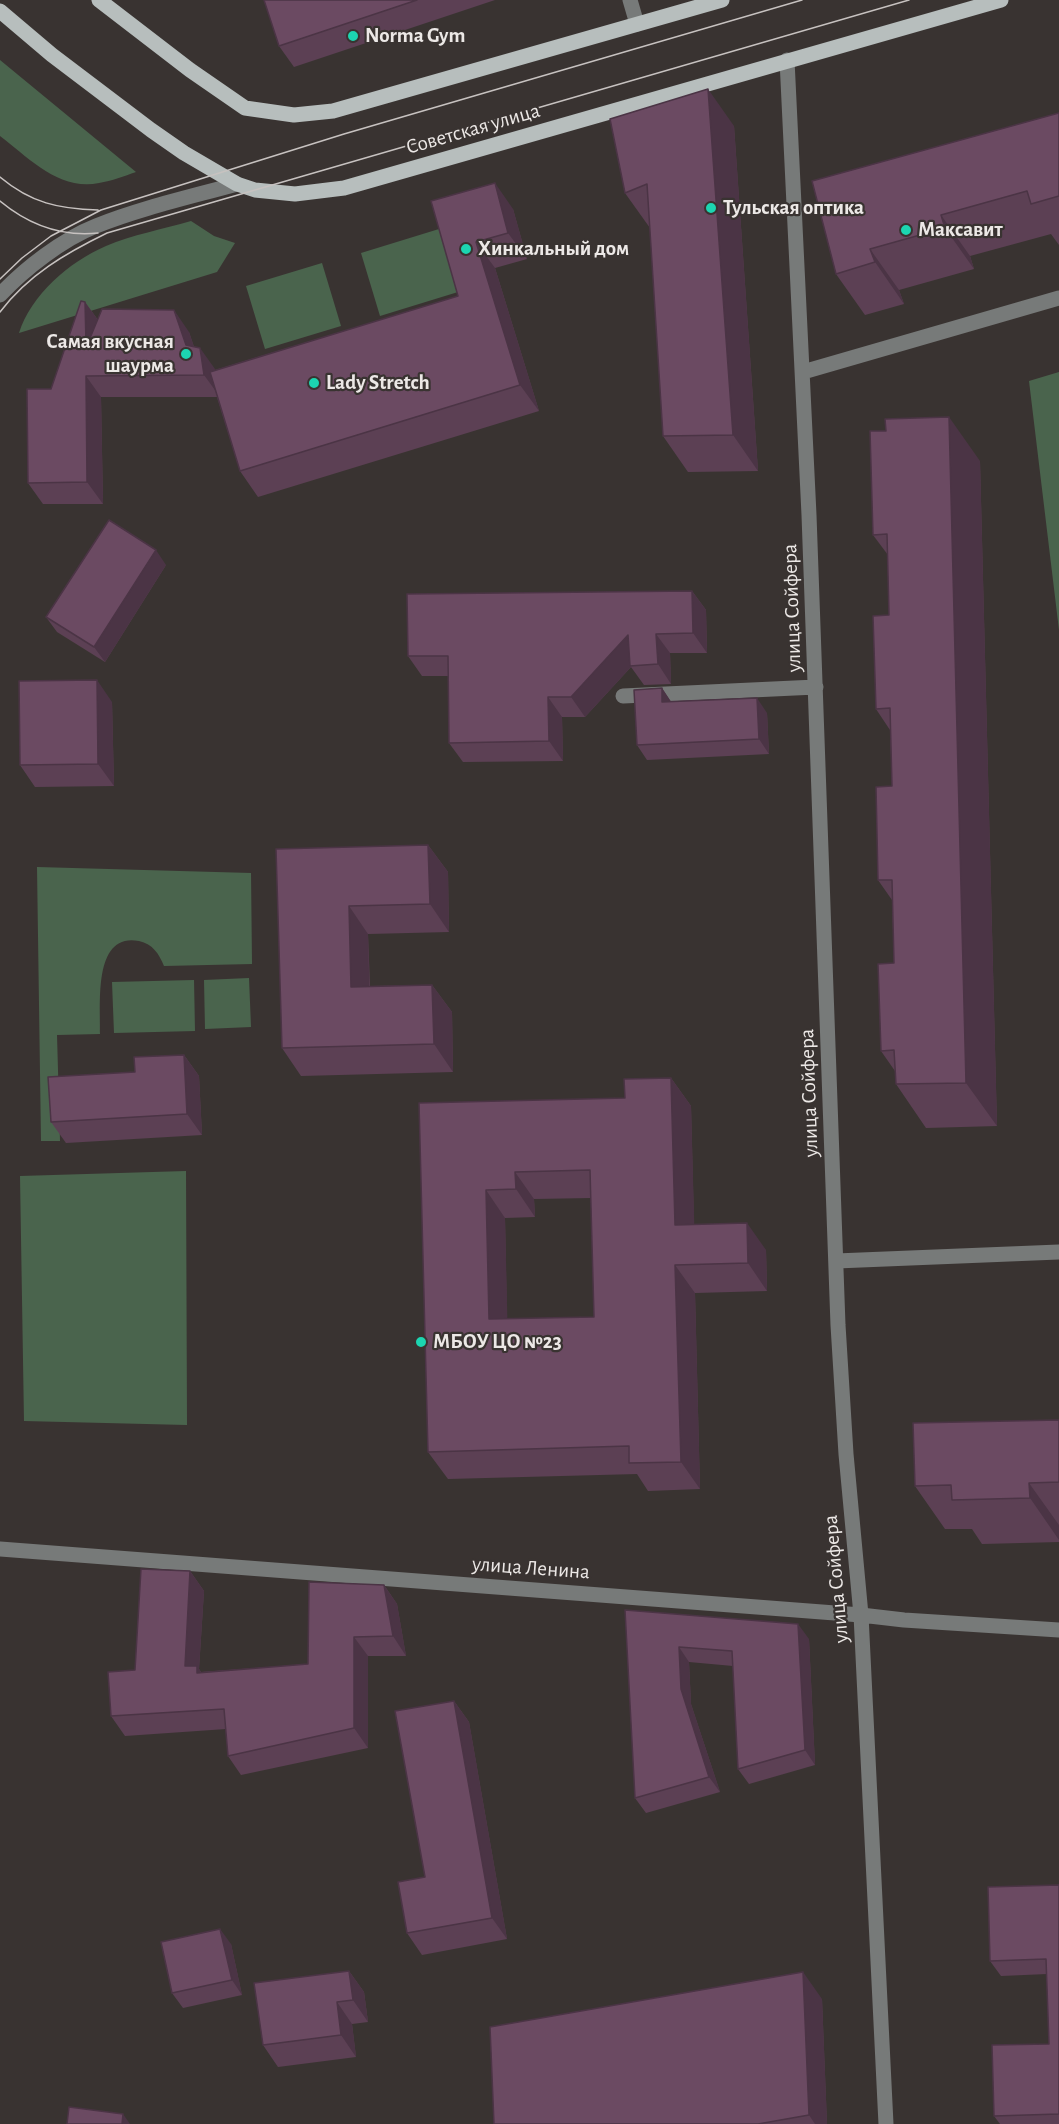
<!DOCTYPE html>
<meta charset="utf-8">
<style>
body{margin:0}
canvas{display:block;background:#393331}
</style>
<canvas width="1059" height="2124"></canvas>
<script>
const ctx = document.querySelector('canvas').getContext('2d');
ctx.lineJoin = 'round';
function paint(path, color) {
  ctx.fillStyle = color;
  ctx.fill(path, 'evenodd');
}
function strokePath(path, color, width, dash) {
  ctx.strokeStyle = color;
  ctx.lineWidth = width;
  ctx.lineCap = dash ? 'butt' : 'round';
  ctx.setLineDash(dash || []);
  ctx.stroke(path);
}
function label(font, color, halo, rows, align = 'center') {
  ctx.font = font + ' "Alegreya Sans",sans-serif';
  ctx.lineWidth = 4.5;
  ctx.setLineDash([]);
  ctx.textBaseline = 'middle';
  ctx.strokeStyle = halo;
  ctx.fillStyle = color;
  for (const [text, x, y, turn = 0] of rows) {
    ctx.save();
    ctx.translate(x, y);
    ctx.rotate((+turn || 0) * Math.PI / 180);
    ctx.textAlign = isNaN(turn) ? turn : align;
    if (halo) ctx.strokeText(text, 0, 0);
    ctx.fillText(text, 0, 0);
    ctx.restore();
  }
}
const green = new Path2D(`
 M0 60 136 172C124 176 112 181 99 183 59 191 29 158 0 136Z
 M191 221 214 236 235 243 217 272 19 333C31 295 69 262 106 246 132 235 163 229 191 221Z
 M439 229 458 292 380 316 361 253Z
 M322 263 341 326 265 349 246 286Z
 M1059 372V630L1029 381Z
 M37 867 251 873 252 964 164 966C159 954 153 944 139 941 92 932 101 1006 100 1034L57 1035 60 1141H41Z
 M249 978 251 1027 205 1029 204 980Z
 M194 980 195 1031 114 1033 112 982Z
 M186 1171 187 1425 24 1421 20 1176Z`);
const minor = new Path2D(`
 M630 0 637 24
 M787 60 809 515 838 1325 846 1454 861 1615 886 2124
 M0 295C24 269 63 239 96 226 141 208 190 197 237 184
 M803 372 1059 298
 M623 696 816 687
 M836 1261 1059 1252
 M0 1549 861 1615 904 1620 1059 1630`);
const major = new Path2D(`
 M99 0 190 70 245 108 294 115 333 111 722 0
 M0 11 52 55 151 130 184 153 237 184 255 190 295 194 344 188 1001 0`);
const tram = new Path2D(`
 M0 177C31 203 59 209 98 210
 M0 201C29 225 60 237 98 233
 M0 279 22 258 51 236 101 210 344 134 802 0
 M0 312C28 275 66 253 107 233L909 0`);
const wall = new Path2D(`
 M264 0H495L294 67 279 46Z
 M1059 113V245L1051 234 970 256 974 269 899 290 904 304 865 315 836 274Z
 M734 126 758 471 688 472 663 436 650 228 625 193Z
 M431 201 513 209 527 259 495 268 539 411 258 497 240 471 217 397H101L103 504H43L28 483 51 389 85 302 98 320 189 332 194 347 215 370 458 296Z
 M980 461 997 1126 926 1128 896 1084 895 1071 881 1051 894 963 892 900 878 880 892 786 890 730 876 709 889 615 888 555 873 535Z
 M166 565 105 662 57 632 46 617Z
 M692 591 706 610 707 653H670L671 684 644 685 631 667 585 717H562L563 761 463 762 449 743 448 676H422L408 656Z
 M662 688 671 702 767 713 769 754 647 760 637 745Z
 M112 702 114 786 35 787 20 765Z
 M428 845 448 872 449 932 368 934 370 986 432 985 452 1012 453 1072 301 1076 282 1048 276 849Z
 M184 1055 199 1076 202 1135 66 1143 51 1122 135 1072Z
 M671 1078 691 1106 694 1224 766 1250 767 1291 695 1293 700 1489 648 1491 637 1474 448 1479 428 1452 419 1103 625 1098ZM591 1198 594 1317 507 1319 505 1218 535 1217 534 1199Z
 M1059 1420V1542L982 1544 972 1529H945L915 1486Z
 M190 1571 204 1591 199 1669 201 1672 308 1664 384 1585 397 1604 406 1656H368V1748L241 1775 228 1756 226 1729 125 1736 111 1716 135 1670Z
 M625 1610 809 1639 815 1765 749 1784 738 1769 733 1666 689 1662 691 1704 720 1792 646 1813 635 1798Z
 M454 1701 469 1722 507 1939 422 1955 407 1933 425 1877Z
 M1059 1885V2124H1000L994 2116 1049 2044 1047 1974 1001 1976 990 1961Z
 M231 1944 242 1995 183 2008 172 1993Z
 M349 1971 364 1992 368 2022 352 2024 356 2057 278 2067 263 2045Z
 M822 1999 827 2124H494Z`);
const shadedWall = new Path2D(`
 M708 89 734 126 758 471 733 435Z
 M495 183 513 209 527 259 508 233Z
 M941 215 970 256 974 269 945 228Z
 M476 242 495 268 539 411 520 385Z
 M870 249 899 290 904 304 875 262Z
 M85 302 100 323 101 365 86 343Z
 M174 310 189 332 201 367 186 345Z
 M200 348 215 369 220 397 204 375Z
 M86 376 101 397 103 504 87 482Z
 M949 417 980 461 997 1126 966 1083Z
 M156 550 166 565 105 662 94 647Z
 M692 591 706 610 707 653 693 633Z
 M656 634 670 653 671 684 658 664Z
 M628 635 630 666 631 667 585 717 571 697Z
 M97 680 112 702 114 786 98 764Z
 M662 688 672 703 662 702Z
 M548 697 562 717 563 761 549 741Z
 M757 698 767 713 769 754 759 739Z
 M428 845 448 872 449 932 430 904Z
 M349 906 368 934 370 1014 351 987Z
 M432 985 452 1012 453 1072 434 1044Z
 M184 1055 199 1076 202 1135 187 1114Z
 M671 1078 691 1106 695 1252 675 1225Z
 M515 1172 534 1199 535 1217 516 1189Z
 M486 1190 505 1218 508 1347 489 1319Z
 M747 1223 766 1250 767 1291 748 1263Z
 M675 1265 695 1293 700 1489 681 1462Z
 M1029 1483 1059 1525V1540L1030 1498Z
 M190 1571 204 1591 199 1669 210 1685 185 1666Z
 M384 1585 397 1604 406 1656 393 1636Z
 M798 1624 809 1639 815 1765 805 1750Z
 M354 1637 368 1656V1748L354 1728Z
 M679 1647 689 1662 691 1704 720 1792 709 1777 681 1689Z
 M454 1701 469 1722 507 1939 492 1918Z
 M220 1929 231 1944 242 1995 232 1980Z
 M349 1971 364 1992 368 2022 353 2000Z
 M803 1972 822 1999 827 2124H815L809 2115Z
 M337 2002 352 2024 356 2057 341 2035Z
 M123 2114 130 2124H122Z`);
const building = new Path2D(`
 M264 0H417L279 46Z
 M708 89 733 435 663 436 647 184 625 193 610 119Z
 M1059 113V196L1031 204 1027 191 941 215 945 228 870 249 875 262 836 274 812 181Z
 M495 183 508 233 476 242 520 385 240 471 210 372 458 296 431 201Z
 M81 301 85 302 86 343H88L102 309 174 310 186 345 200 348 204 375 86 376 87 482 28 483 27 389H51Z
 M949 417 966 1083 896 1084 894 1050 881 1051 878 964 894 963 892 880H878L876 787 892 786 890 708 876 709 873 616 889 615 887 534 873 535 870 431H886L885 419Z
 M109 520 156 550 94 647 46 617Z
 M692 591 693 633 656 634 658 664 630 666 628 635 571 697H548L549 741 449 743 448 656H408L407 594Z
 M97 680 98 764 20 765 19 681Z
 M662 688V702L757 698 759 739 637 745 634 690Z
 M428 845 430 904 349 906 351 987 432 985 434 1044 282 1048 276 849Z
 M184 1055 187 1114 51 1122 48 1077 135 1072 134 1057Z
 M671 1078 675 1225 747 1223 748 1263 675 1265 681 1462 629 1463V1446L428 1452 419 1103 625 1098 624 1079ZM590 1170 594 1317 489 1319 486 1190 516 1189 515 1172Z
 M1059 1420V1482L1029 1483 1030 1498 952 1500 951 1485 915 1486 913 1423Z
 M141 1569 190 1571 185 1666H197V1673L308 1664 309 1582 384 1585 393 1636 354 1637V1728L228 1756 224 1709 111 1716 108 1672 135 1670Z
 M625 1610 798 1624 805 1750 738 1769 732 1651 679 1647 681 1689 709 1777 635 1798Z
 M454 1701 492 1918 407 1933 398 1882 425 1877 395 1711Z
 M1059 1885V2114L994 2116 992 2045 1049 2044 1046 1959 990 1961 988 1887Z
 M220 1929 232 1980 172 1993 161 1942Z
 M349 1971 353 2000 337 2002 341 2035 263 2045 254 1983Z
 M803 1972 809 2115 758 2124H494L490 2027Z
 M69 2107 123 2114 122 2124H67Z`);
const markers = [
 [353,36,6,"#1cd5b1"],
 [711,208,6,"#1cd5b1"],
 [906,230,6,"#1cd5b1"],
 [466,249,6,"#1cd5b1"],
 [186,354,6,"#1cd5b1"],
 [314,383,6,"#1cd5b1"],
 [421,1342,6,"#1cd5b1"]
];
const poiNames = [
 ["Norma Gym",365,36],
 ["Тульская оптика",723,208],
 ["Максавит",918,230],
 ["Хинкальный дом",478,249],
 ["Самая вкусная",174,342,"right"],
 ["шаурма",174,366,"right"],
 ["Lady Stretch",326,383],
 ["МБОУ ЦО №23",433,1342]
];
const streetNames = [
 ["Советская улица",473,129,-16],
 ["улица Сойфера",792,608,-92],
 ["улица Сойфера",809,1093,-92],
 ["улица Ленина",531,1568,4],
 ["улица Сойфера",836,1579,-95]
];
paint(green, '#4a644d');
strokePath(minor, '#777a79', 15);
strokePath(major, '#b7bebd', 15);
strokePath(tram, '#c7c2c0', 1.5);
paint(wall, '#5c4054');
paint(shadedWall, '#4b3445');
paint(building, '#6b4a62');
strokePath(building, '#4b3445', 1.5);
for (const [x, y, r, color] of markers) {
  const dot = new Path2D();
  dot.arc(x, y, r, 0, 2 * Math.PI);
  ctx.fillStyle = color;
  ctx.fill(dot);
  strokePath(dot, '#393331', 2);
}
label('bold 21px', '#ece8e6', '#393331', poiNames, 'left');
label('21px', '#ece8e6', '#393331', streetNames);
</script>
